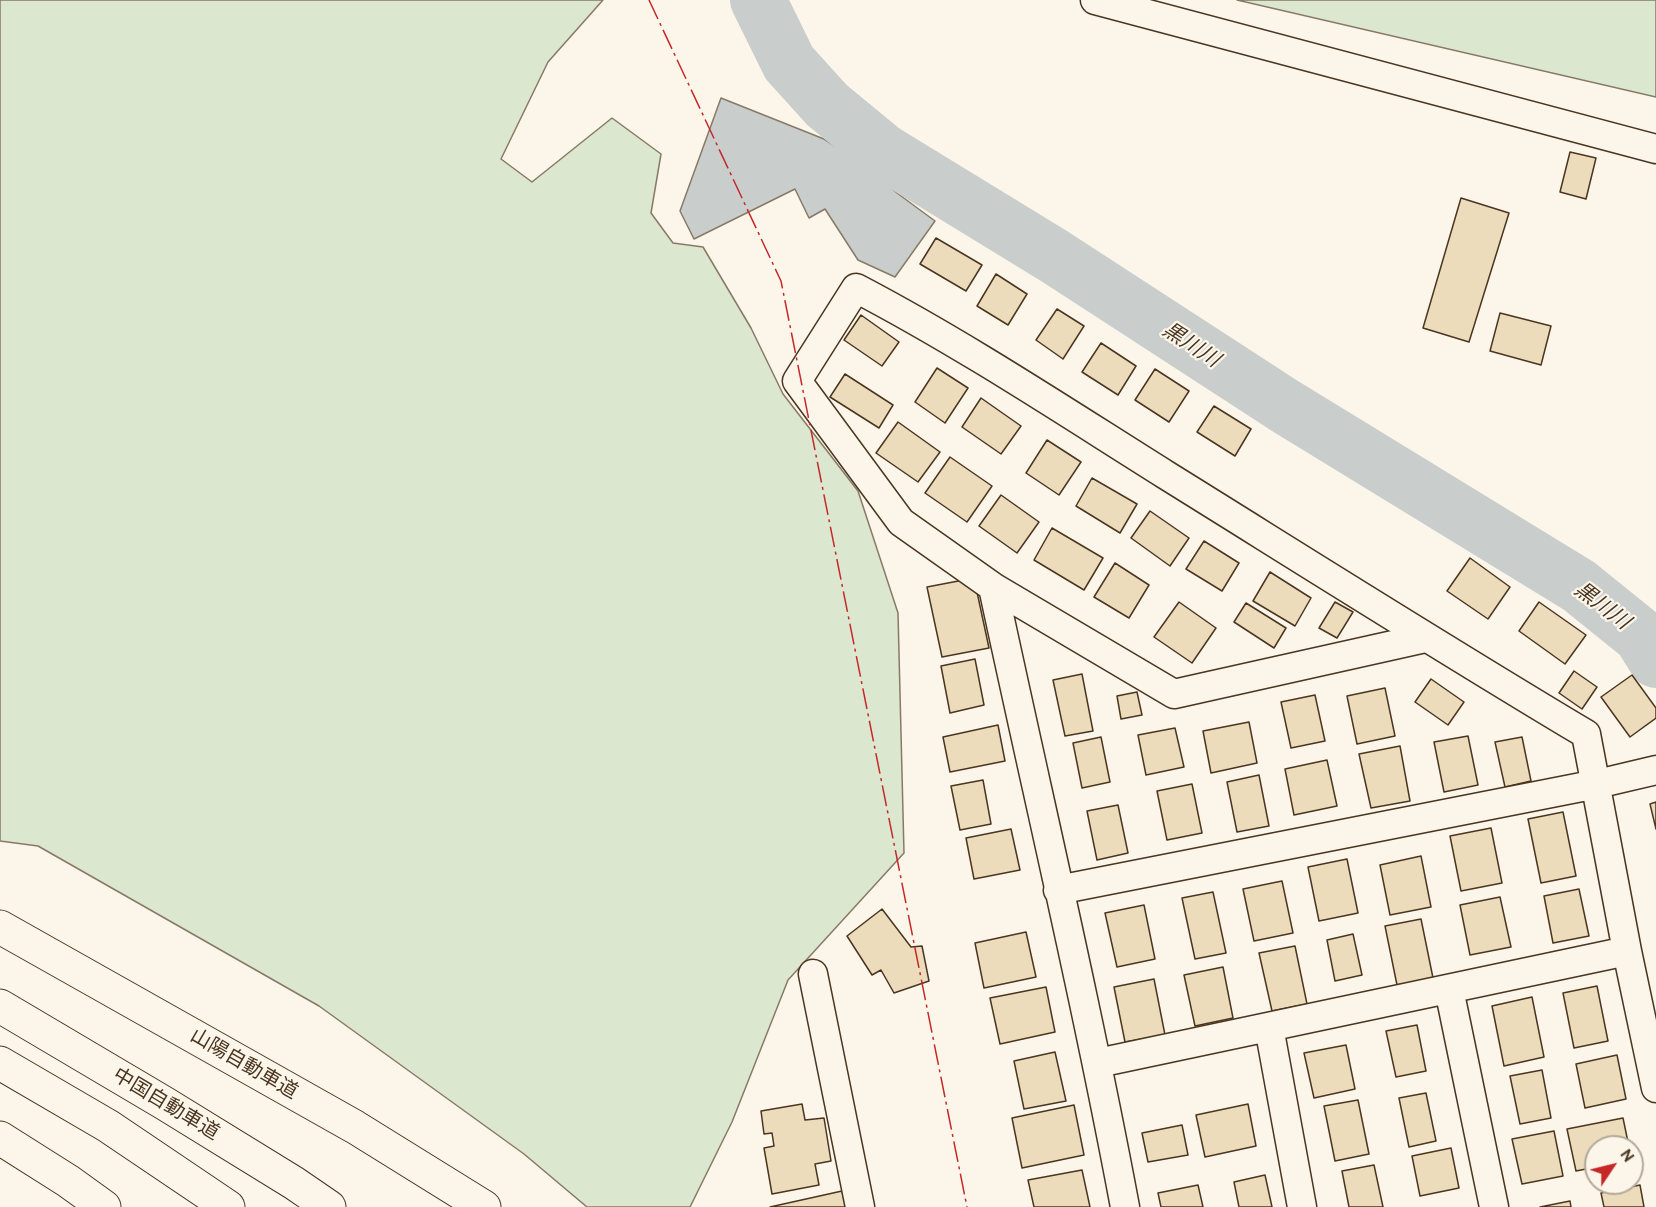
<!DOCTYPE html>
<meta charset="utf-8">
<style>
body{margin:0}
#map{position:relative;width:1656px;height:1207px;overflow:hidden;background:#fbf6e9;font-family:Cabin,sans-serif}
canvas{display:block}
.north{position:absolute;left:1584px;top:1135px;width:60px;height:60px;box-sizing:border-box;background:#fbf6e9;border:2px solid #b4a999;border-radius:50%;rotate:55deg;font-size:16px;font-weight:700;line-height:24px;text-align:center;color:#4a3520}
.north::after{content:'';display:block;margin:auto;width:21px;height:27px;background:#c62828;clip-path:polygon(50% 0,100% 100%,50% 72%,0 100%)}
</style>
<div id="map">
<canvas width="1656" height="1207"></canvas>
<div class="north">N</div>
</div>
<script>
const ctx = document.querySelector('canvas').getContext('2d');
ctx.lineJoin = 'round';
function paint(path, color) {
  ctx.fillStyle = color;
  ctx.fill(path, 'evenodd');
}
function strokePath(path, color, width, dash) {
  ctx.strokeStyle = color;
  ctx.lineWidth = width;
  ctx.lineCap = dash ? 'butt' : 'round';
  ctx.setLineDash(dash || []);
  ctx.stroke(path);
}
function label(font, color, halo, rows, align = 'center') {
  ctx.font = font + ' Cabin,"Noto Sans JP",sans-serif';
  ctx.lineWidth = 4.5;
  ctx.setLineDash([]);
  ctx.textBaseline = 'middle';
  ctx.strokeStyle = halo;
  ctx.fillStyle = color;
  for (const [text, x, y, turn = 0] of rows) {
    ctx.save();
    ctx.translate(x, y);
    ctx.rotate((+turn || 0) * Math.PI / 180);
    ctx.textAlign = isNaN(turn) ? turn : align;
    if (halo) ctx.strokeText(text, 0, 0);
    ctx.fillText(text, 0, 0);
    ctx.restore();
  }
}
const green = new Path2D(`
 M0 0H603L548 62 501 159 532 182 612 118 661 154 651 213 673 243 703 247 751 328 783 394 858 491 898 613 904 853 788 980 732 1122 690 1207H587L524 1154 319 1006 38 846 0 841Z
 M1237 0H1656V97Z`);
const water = new Path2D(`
 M721 98 824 139 868 168 897 193 935 221 895 277 858 260 825 209 809 218 795 189 694 239 680 211Z`);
const river = new Path2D(`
 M758 0 789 63 827 105 884 152 1054 256 1285 406 1579 586 1641 636 1656 660`);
const building = new Path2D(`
 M1570 152 1596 158 1586 199 1560 192Z
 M1461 198 1509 213 1469 342 1423 328Z
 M936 238 982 265 966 291 920 264Z
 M996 274 1027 294 1008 325 977 306Z
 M1057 309 1084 326 1063 359 1036 340Z
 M1500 313 1551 326 1541 365 1490 351Z
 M861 315 899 342 882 366 844 340Z
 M1101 343 1136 366 1118 395 1082 372Z
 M937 368 968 388 945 423 915 402Z
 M1155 369 1189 391 1169 422 1135 400Z
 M845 374 893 405 879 428 830 397Z
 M981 398 1021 426 1001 454 962 427Z
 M1214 406 1251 429 1235 456 1197 432Z
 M898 422 940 452 918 482 876 453Z
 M1047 440 1081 462 1059 495 1026 473Z
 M950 457 992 486 967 522 925 493Z
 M1092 478 1137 504 1120 533 1076 506Z
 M1001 495 1039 522 1017 553 979 526Z
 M1150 511 1189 538 1170 566 1131 538Z
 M1052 528 1103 558 1084 590 1034 560Z
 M1204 541 1239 563 1222 591 1186 569Z
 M1470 558 1510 587 1488 619 1447 591Z
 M1115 563 1149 585 1129 618 1094 597Z
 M1270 572 1311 598 1295 626 1253 601Z
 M974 578 989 648 942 657 927 587Z
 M1179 602 1216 628 1192 663 1154 637Z
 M1335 602 1353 612 1337 638 1319 628Z
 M1539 602 1586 635 1565 664 1519 631Z
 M1246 603 1286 628 1274 648 1234 622Z
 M975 659 984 705 950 713 941 666Z
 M1574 671 1597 687 1582 709 1559 693Z
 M1082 674 1093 731 1065 736 1053 680Z
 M1632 675 1656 708V718L1630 737 1601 697Z
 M1431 679 1464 702 1448 725 1415 702Z
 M1385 688 1395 736 1357 744 1347 696Z
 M1137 692 1142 715 1121 719 1117 696Z
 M1315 695 1325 741 1291 748 1281 702Z
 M1249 722 1257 763 1211 773 1203 731Z
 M998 725 1005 761 950 772 943 737Z
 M1175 728 1184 767 1146 775 1138 735Z
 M1468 736 1478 785 1444 792 1434 742Z
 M1101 737 1110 782 1082 788 1073 743Z
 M1522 737 1531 781 1505 787 1495 742Z
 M1400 746 1410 801 1371 808 1359 754Z
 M1327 760 1337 806 1294 815 1285 769Z
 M1259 775 1269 826 1237 832 1227 782Z
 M983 780 991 824 960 830 951 786Z
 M1192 784 1202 833 1167 840 1157 791Z
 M1656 802V829L1650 804Z
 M1118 805 1128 853 1097 860 1087 811Z
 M1563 812 1576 876 1541 883 1528 819Z
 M1491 828 1502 883 1461 891 1450 836Z
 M1011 829 1020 870 974 879 966 838Z
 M1421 856 1431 907 1390 915 1380 865Z
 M1347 859 1358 913 1319 921 1308 867Z
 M1282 881 1293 933 1254 941 1243 889Z
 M1579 889 1589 936 1553 943 1544 896Z
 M1213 892 1226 953 1195 959 1182 898Z
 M1500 897 1511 947 1470 955 1460 905Z
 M1144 905 1155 959 1117 967 1105 913Z
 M882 909 911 947 922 946 929 981 894 993 881 970 872 975 847 936Z
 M1421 919 1433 978 1397 985 1385 926Z
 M1026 932 1036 977 984 988 975 943Z
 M1353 934 1362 975 1335 981 1327 940Z
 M1295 946 1307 1004 1272 1011 1259 953Z
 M1223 967 1233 1018 1195 1026 1184 975Z
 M1154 979 1165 1035 1125 1042 1114 987Z
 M1597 986 1608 1041 1574 1048 1563 993Z
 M1046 987 1055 1032 1000 1044 990 998Z
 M1532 997 1544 1057 1504 1066 1492 1006Z
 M1417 1025 1426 1071 1396 1077 1386 1031Z
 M1346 1045 1355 1089 1314 1098 1304 1053Z
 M1055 1052 1066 1101 1024 1109 1014 1061Z
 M1617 1055 1626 1099 1585 1108 1576 1064Z
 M1542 1070 1551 1118 1520 1124 1510 1076Z
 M1426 1093 1436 1141 1409 1147 1399 1098Z
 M1358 1100 1369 1154 1335 1161 1324 1106Z
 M802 1104 805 1120 824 1118 831 1161 815 1164 819 1185 772 1194 764 1148 774 1146 772 1133 764 1134 761 1111Z
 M1248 1104 1256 1146 1205 1157 1196 1115Z
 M1074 1105 1084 1155 1022 1168 1012 1118Z
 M1623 1118 1629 1147H1596V1167L1576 1171 1567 1129Z
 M1182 1125 1188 1155 1148 1162 1142 1133Z
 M1554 1131 1563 1176 1522 1184 1512 1139Z
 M1451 1148 1459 1188 1420 1196 1412 1156Z
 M1374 1165 1383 1207H1349L1342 1171Z
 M1082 1170 1090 1207H1034L1028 1180Z
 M1265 1175 1272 1207H1239L1234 1182Z
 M1198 1185 1203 1207H1161L1158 1193Z
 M1640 1185 1644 1207H1604L1601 1193Z
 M842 1191 846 1207H770Z
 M1570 1201 1571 1207H1540Z`);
const minor = new Path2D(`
 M1095 0 1656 149
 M993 587 1174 694 1425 638
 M1058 890 1597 784 1656 770
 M813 974 860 1207
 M1449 989 1494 1207
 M1269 1027 1302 1207
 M1098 1063 1627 951
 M1125 1207C1086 999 1037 793 993 587L901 522 797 381 856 288C963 344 1064 411 1166 475 1306 562 1445 650 1586 734L1627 951 1656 1088`);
const motorway = new Path2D(`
 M0 927 355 1127 484 1207
 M0 1006 164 1103 294 1183 329 1207
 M0 1063 108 1126 228 1207
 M0 1138 68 1181 104 1207`);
const power = new Path2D(`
 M649 0 781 281 967 1207`);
const streetNames = [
 ["山陽自動車道",244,1064,30],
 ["中国自動車道",166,1104,31]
];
const waterNames = [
 ["黒川川",1191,345,33],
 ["黒川川",1602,606,37]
];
paint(green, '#dce7d0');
strokePath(green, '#887966', 1.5);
paint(water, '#c9cecd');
strokePath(water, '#887966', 1.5);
strokePath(river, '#c9cecd', 56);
paint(building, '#ecdcbc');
strokePath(building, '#4a3520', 1.5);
strokePath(minor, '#4a3520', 31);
strokePath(motorway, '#4a3520', 35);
strokePath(minor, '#fbf6e9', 28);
strokePath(motorway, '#fbf6e9', 33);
strokePath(power, '#c62828', 1.5, [21, 4.5, 3, 4.5]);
label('20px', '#4a3520', '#fbf6e9', streetNames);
label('italic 21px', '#4a3520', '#fbf6e9', waterNames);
</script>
